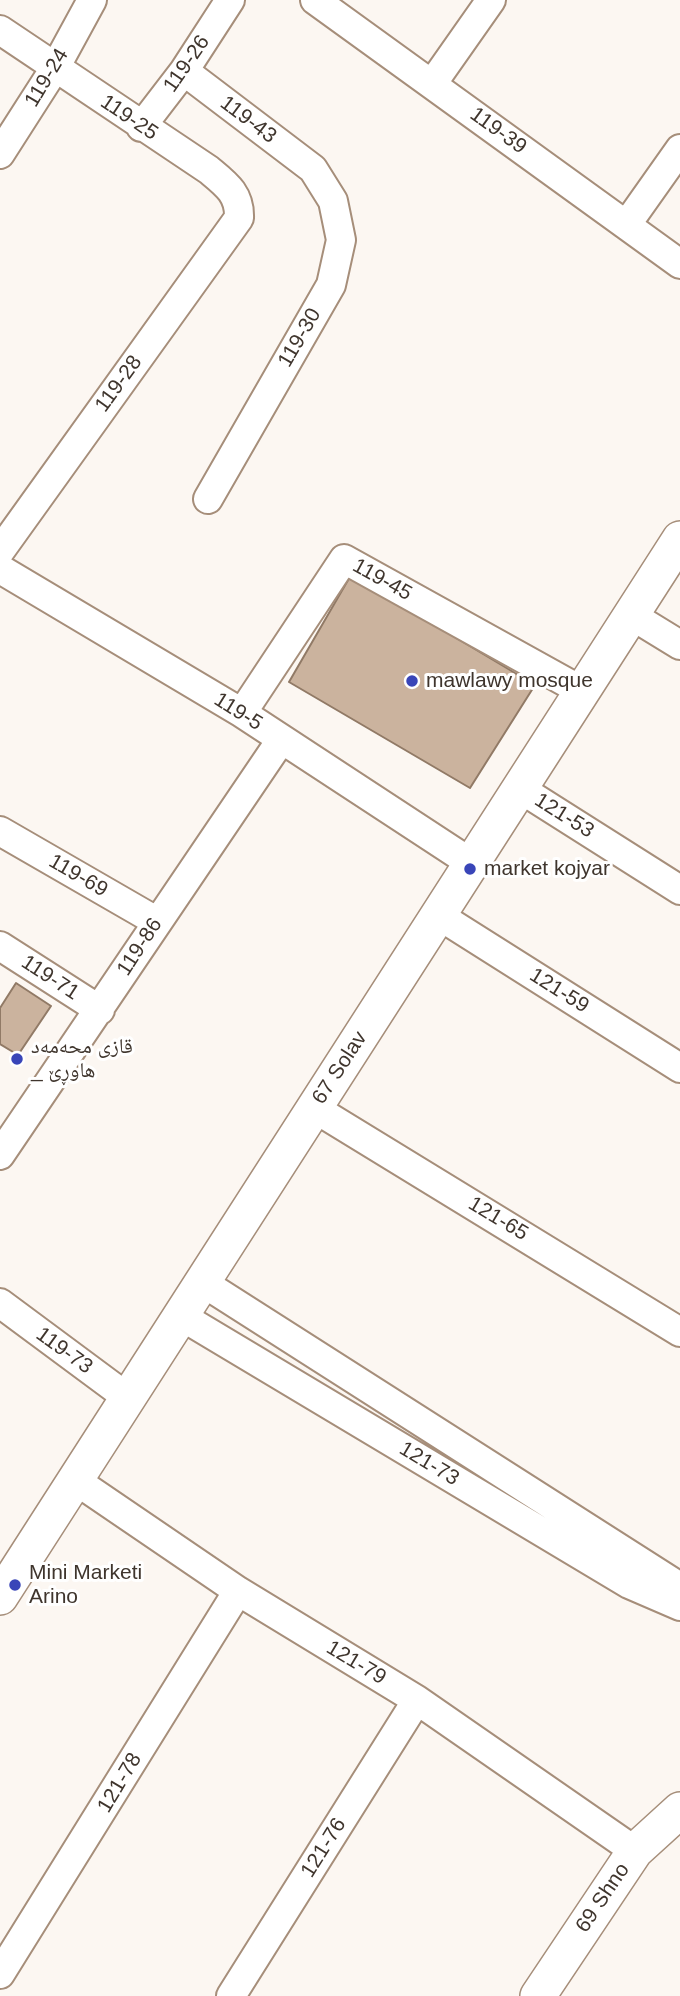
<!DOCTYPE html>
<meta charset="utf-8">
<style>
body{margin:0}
canvas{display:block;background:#fcf7f2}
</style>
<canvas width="680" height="1996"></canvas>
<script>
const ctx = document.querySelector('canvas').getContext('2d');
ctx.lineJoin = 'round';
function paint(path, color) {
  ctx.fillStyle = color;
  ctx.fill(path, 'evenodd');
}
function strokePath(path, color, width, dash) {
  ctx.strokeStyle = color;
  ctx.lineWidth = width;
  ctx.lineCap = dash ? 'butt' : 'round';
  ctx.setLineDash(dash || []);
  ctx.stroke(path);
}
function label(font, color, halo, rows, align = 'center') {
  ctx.font = font + ' Arial,"Noto Naskh Arabic",sans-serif';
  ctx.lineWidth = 6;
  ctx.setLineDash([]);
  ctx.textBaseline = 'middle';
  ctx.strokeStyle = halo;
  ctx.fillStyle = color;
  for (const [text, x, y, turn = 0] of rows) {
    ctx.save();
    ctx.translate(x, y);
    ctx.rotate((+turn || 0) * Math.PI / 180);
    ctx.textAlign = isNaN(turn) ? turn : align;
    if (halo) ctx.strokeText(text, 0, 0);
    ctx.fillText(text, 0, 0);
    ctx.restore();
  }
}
const building = new Path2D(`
 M351 575 535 685 470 788 289 682Z
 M16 983 51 1006 18 1055 0 1044V1008Z`);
const minor = new Path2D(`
 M315 0 680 264
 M0 30 209 170C226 184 240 194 239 218L0 551
 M184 71 313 169 333 201 341 240 331 285 208 499
 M432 84 491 0
 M141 127 184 71 230 0
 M0 154 55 68 92 0
 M627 224 680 149
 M0 569 242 713 471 863
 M631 615 680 645
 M242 713 344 559 582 691
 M519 788 680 890
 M0 831 156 921
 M438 915 680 1068
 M0 946 100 1010
 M314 1108 680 1332
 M0 1155 281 740
 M202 1282 680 1587
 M0 1303 128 1398
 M181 1316 629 1584 680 1606
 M75 1480 238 1591 417 1700 635 1851
 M0 1974 238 1591
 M231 1996 417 1700`);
const tertiary = new Path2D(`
 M0 1597 680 539
 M538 1996 635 1851 680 1810`);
const markers = [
 [412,681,7,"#3945b8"],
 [470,869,7,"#3945b8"],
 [17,1059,7,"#3945b8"],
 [15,1585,7,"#3945b8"]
];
const streetNames = [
 ["119-26",187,64,-55],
 ["119-24",47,78,-59],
 ["119-25",129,118,34],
 ["119-43",248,120,37],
 ["119-39",498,131,36],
 ["119-30",300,338,-60],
 ["119-28",119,384,-54],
 ["119-45",382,580,29],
 ["119-5",238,712,32],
 ["121-53",564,816,32],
 ["119-69",78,876,30],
 ["119-86",140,947,-57],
 ["119-71",50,978,33],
 ["121-59",559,991,32],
 ["67 Solav",340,1068,-57],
 ["121-65",498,1219,31],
 ["119-73",64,1351,36],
 ["121-73",429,1464,31],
 ["121-79",356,1663,31],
 ["121-78",120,1783,-59],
 ["121-76",324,1848,-58],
 ["69 Shno",603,1898,-56]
];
const poiNames = [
 ["mawlawy mosque",426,681],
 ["market kojyar",484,869],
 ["قازی محەمەد",31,1047],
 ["_ هاوڕێ",31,1071],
 ["Mini Marketi",29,1573],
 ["Arino",29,1597]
];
paint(building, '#cbb39e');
strokePath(building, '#917a66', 2);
strokePath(minor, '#a68e7a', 32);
strokePath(tertiary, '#a68e7a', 38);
strokePath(minor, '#fff', 28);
strokePath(tertiary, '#fff', 35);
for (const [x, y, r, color] of markers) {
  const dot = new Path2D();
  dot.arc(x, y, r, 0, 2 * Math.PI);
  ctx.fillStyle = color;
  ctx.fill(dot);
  strokePath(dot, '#fff', 2.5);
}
label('21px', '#3f352d', '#fff', streetNames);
label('21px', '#3f352d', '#fff', poiNames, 'left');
</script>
